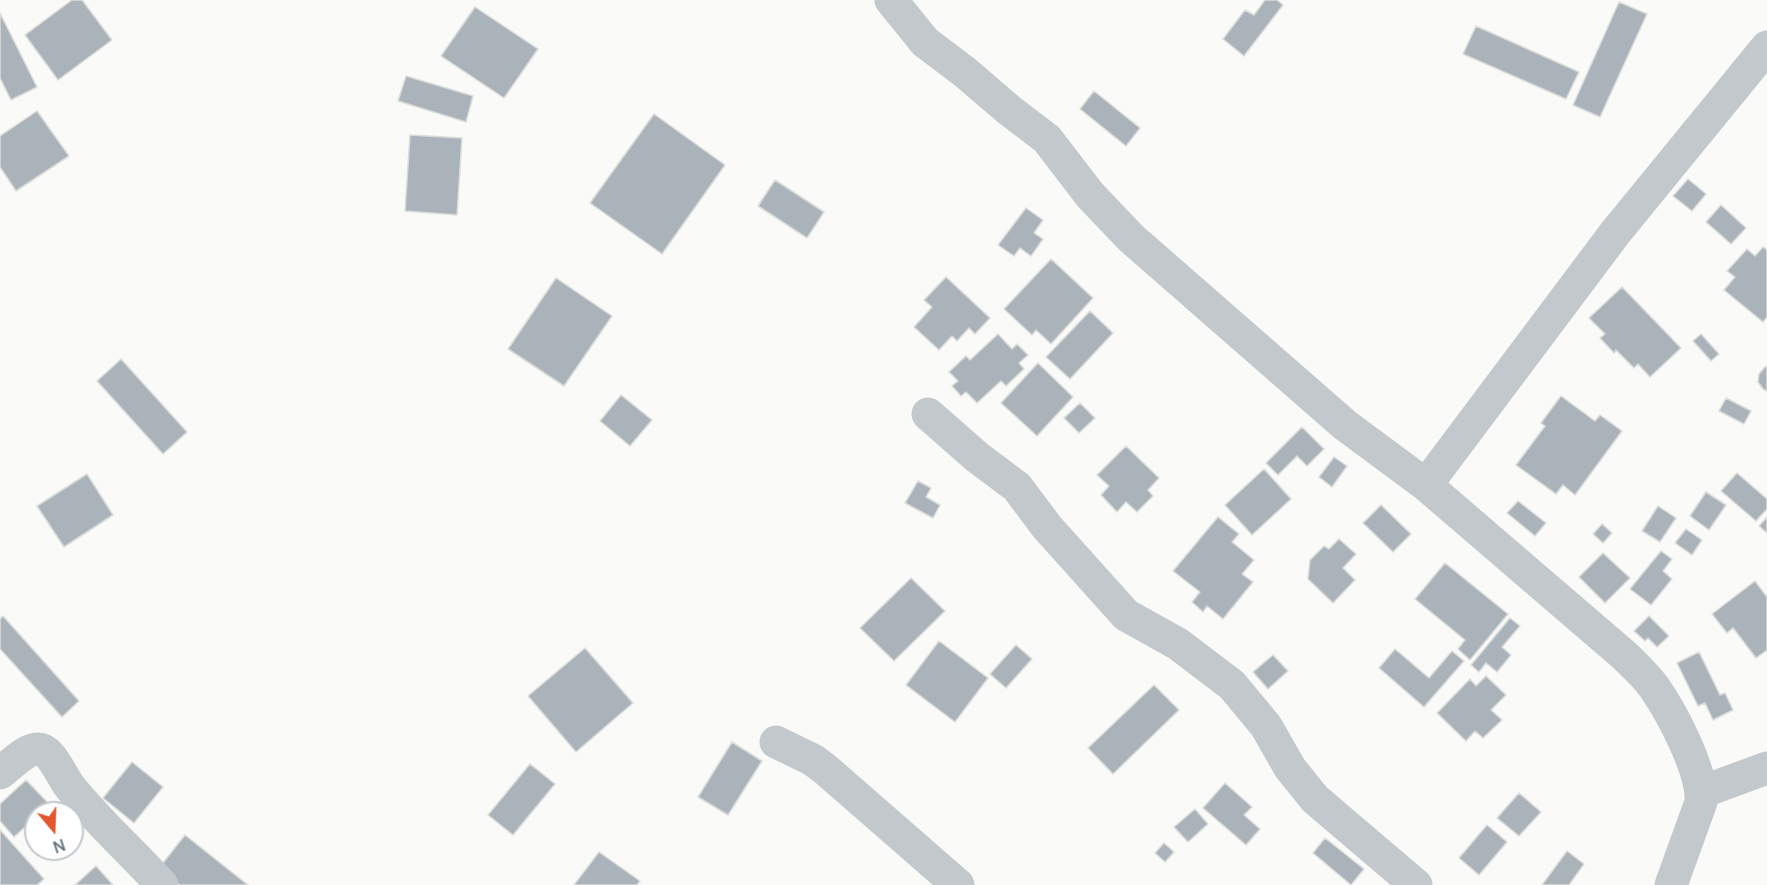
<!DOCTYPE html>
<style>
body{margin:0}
#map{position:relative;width:1767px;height:885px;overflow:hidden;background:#fafaf8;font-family:Manrope,sans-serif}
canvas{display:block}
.north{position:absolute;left:24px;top:801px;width:60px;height:60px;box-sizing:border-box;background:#fff;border:2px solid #c1c8cd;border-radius:50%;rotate:161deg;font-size:16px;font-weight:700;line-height:24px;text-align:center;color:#657683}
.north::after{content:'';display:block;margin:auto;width:21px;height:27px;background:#e4572e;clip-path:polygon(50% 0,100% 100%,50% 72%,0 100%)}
</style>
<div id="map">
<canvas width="1767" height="885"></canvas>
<div class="north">N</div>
</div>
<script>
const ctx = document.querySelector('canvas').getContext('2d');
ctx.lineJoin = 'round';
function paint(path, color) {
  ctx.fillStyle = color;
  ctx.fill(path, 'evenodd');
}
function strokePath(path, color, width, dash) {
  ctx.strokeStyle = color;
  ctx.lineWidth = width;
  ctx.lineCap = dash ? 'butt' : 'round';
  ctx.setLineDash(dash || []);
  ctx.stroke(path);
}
const building = new Path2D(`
 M72 0H82L112 40 58 80 25 35Z
 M1265 0H1277L1283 5 1244 56 1223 39 1245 10 1254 15Z
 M1619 2 1647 14 1600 117 1573 105Z
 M475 7 538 49 504 98 441 56Z
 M0 13 37 87 11 100 0 78Z
 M1476 26 1579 72 1566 99 1463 54Z
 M406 76 473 96 466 122 398 101Z
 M1094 91 1140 128 1126 146 1080 109Z
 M37 111 69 156 16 191 0 167V136Z
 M654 114 725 165 662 254 590 203Z
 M410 135 462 138 457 215 405 211Z
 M1688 179 1706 194 1692 211 1673 196Z
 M775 180 824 212 807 238 758 206Z
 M1721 205 1746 228 1731 244 1706 222Z
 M1026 208 1043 220 1034 233 1043 239 1031 256 1020 248 1014 256 998 245Z
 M1763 247 1767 250V317L1763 322 1724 290 1735 277 1727 271 1747 249 1755 256Z
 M1051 259 1093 298 1051 344 1036 330 1032 335 1004 309Z
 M946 277 990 318 975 334 969 328 957 341 952 336 939 350 914 327 932 307 924 300Z
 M556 278 612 316 564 386 508 349Z
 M1622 287 1681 348 1650 377 1638 364 1634 368 1616 350 1614 353 1600 338 1605 334 1589 318Z
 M1090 311 1113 333 1070 379 1046 357Z
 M998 334 1012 349 1017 344 1028 355 1019 363 1024 369 1006 386 1001 381 977 403 966 392 961 396 952 386 958 381 949 372 966 356 970 360Z
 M1701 334 1719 354 1711 361 1693 341Z
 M121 359 187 432 163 454 97 381Z
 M1038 363 1073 397 1037 436 1001 403Z
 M1765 367H1767V391L1763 389 1758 382 1759 374Z
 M621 395 652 420 630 446 600 421Z
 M1561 396 1595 421 1600 415 1622 431 1575 495 1563 485 1556 494 1516 465 1545 426 1541 423Z
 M1726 398 1751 411 1744 424 1719 411Z
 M1080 403 1095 418 1079 433 1064 418Z
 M1302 427 1324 449 1307 466 1297 456 1278 475 1266 463Z
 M1126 446 1159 478 1148 490 1153 496 1137 512 1126 502 1117 512 1101 495 1109 486 1097 475Z
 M1334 457 1347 466 1332 487 1319 477Z
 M1264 469 1291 499 1252 535 1225 505Z
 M1737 473 1767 499V509L1756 521 1721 491Z
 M87 474 113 515 64 547 37 506Z
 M918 481 931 488 926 497 940 505 933 518 905 503Z
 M1706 492 1726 505 1709 530 1690 516Z
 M1518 501 1546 523 1535 536 1507 513Z
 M1381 505 1411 534 1393 552 1363 523Z
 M1658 506 1676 518 1660 542 1642 531Z
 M1218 517 1239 534 1232 542 1254 560 1242 574 1253 582 1223 619 1207 606 1203 612 1192 602 1200 592 1173 571Z
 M1767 517V533L1759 526Z
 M1602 524 1612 533 1603 543 1593 534Z
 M1686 529 1702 540 1692 555 1675 543Z
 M1339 539 1356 554 1343 568 1355 580 1333 603 1308 579 1310 560 1324 546 1329 549Z
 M1661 551 1672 559 1663 571 1672 579 1651 605 1630 589Z
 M1603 553 1630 578 1605 603 1579 577Z
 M1445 563 1508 614 1470 660 1458 649 1465 640 1415 599Z
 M911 578 945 611 894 661 860 628Z
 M1755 581 1767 597V650L1756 658 1733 628 1727 633 1712 614Z
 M3 616 79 701 62 717 0 649V619Z
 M1649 616 1669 636 1657 647 1648 638 1645 641 1634 631Z
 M1510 618 1520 626 1502 647 1511 655 1497 672 1486 663 1479 672 1471 665Z
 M939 641 988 678 955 722 906 685Z
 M1016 645 1032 659 1006 688 990 674Z
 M585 648 633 703 576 752 528 696Z
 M1395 649 1429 678 1452 651 1464 661 1424 707 1379 668Z
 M1699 652 1720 695 1725 693 1733 710 1713 720 1705 703 1698 706 1677 663Z
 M1273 655 1288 671 1268 689 1253 672Z
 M1486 676 1506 695 1491 710 1502 720 1483 738 1475 731 1466 741 1437 713 1470 679 1476 686Z
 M1154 685 1179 710 1113 774 1088 748Z
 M732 742 762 761 728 815 698 797Z
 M132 762 163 787 134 823 103 798Z
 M530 764 555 784 513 835 488 815Z
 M26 780 50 805 41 813H36V817L14 837 0 821V804Z
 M1225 783 1252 807 1244 815 1260 829 1246 845 1203 808Z
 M1519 793 1541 812 1519 836 1497 818Z
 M1195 809 1208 824 1188 842 1174 827Z
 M1487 825 1507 842 1479 875 1459 858Z
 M0 830 44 879 37 885H0Z
 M185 835 248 885H180L159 868Z
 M1325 838 1364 869 1351 885 1313 853Z
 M1164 843 1174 852 1165 862 1155 853Z
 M1567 851 1584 864 1569 885H1542Z
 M599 852 640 881 637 885H574Z
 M96 866 113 885H75Z`);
const minor = new Path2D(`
 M891 0 925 42 966 73 1009 110 1047 139 1090 195 1131 238 1345 425 1426 485 1615 233 1767 47
 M928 414 977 457 1017 487 1047 527 1126 615 1178 644 1232 685 1266 726 1290 768 1315 799 1416 885
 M1426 485 1625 656C1635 666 1646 676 1654 687 1672 713 1703 771 1701 802L1671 885
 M776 742 813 760 825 769 958 885
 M0 773C10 766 26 748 39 749 51 749 62 777 70 787 98 822 132 852 162 885
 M1702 792 1767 768`);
paint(building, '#aab3b9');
strokePath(building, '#dcdcda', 1.5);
strokePath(minor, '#c3c8cc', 33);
</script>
